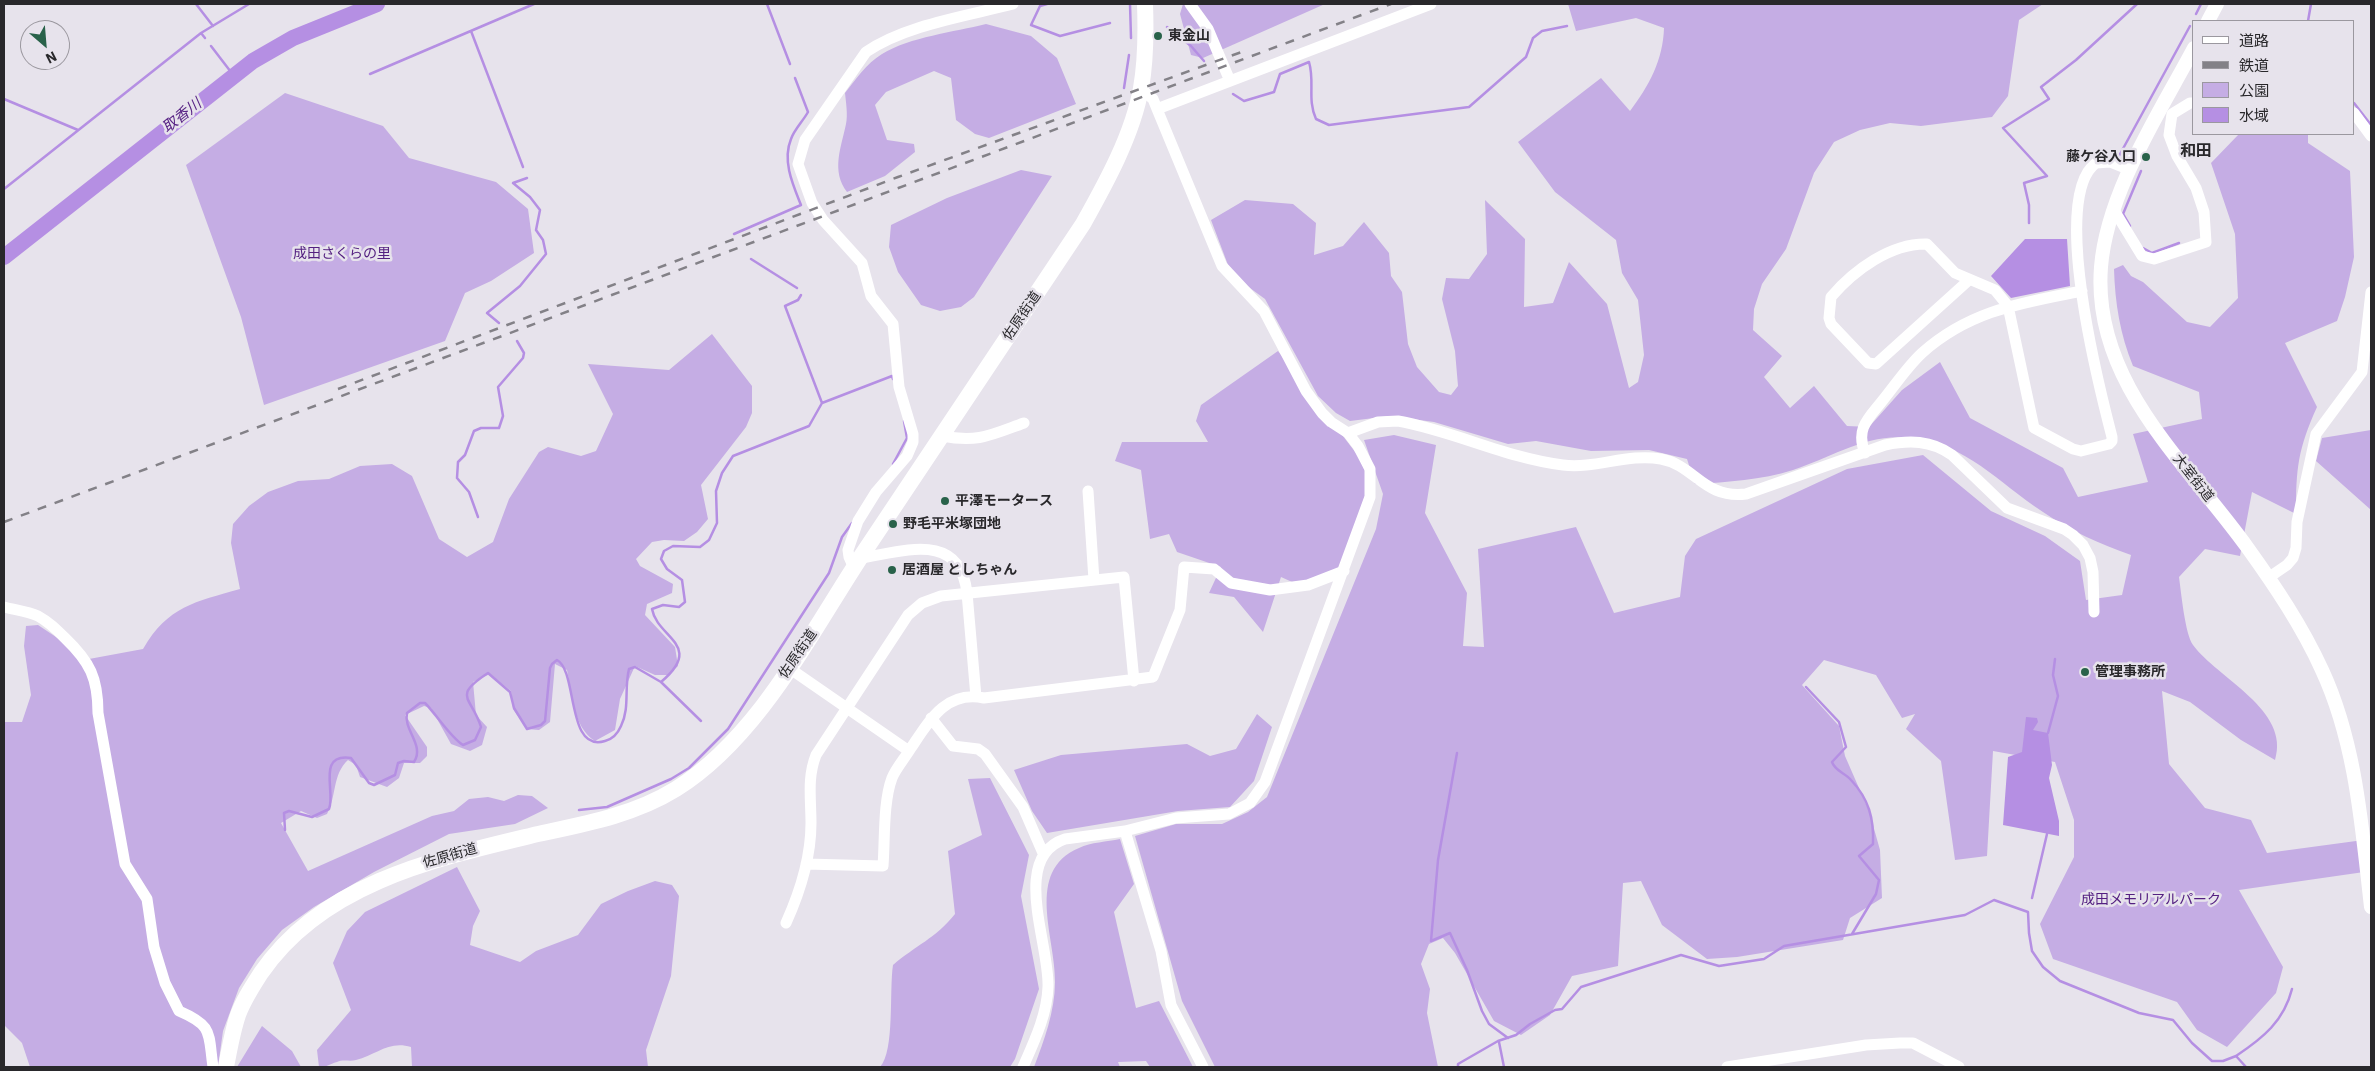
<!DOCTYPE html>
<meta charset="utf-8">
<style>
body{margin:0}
#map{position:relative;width:2375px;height:1071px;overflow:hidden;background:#e7e3ec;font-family:"IBM Plex Sans","Noto Sans JP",sans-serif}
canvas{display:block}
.frame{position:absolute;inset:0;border:5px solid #29282b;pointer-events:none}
.legend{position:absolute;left:2192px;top:20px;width:162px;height:115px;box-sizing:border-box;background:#e7e3ec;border:1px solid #9b989f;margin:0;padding:6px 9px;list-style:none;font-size:15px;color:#29282b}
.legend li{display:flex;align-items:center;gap:10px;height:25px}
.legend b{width:25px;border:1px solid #9b989f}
.north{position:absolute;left:20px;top:20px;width:50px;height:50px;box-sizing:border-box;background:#e7e3ec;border:1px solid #9b989f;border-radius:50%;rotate:153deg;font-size:14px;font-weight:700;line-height:20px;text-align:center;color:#29282b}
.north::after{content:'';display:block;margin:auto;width:18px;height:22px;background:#29624a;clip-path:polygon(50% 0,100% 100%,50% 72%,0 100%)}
</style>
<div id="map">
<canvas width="2375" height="1071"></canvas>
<div class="frame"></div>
<ul class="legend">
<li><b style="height:6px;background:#fff"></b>道路</li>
<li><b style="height:6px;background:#838187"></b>鉄道</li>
<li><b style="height:14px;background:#c5ade4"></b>公園</li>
<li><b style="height:14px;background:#b58fe3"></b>水域</li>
</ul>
<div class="north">N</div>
</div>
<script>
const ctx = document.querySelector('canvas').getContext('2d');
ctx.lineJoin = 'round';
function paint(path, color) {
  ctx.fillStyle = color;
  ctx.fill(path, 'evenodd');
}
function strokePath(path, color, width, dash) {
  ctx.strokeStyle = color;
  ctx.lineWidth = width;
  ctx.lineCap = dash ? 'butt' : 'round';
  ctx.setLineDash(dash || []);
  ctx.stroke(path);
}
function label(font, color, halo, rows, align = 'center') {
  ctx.font = font + ' "IBM Plex Sans","Noto Sans JP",sans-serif';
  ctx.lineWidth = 5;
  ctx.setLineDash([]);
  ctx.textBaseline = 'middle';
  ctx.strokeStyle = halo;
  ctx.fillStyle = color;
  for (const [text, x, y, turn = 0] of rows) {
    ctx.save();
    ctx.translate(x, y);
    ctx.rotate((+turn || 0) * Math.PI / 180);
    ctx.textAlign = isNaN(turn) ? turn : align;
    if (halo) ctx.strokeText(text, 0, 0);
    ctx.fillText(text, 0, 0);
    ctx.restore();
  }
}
const green = new Path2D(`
 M1183 4H1325L1203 58 1191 55 1180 14Z
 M1568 4H2043L2019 20 2008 96 1992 117 1921 126 1890 123 1860 130 1834 142 1814 173 1786 249 1762 284 1754 309 1753 330 1782 356 1764 377 1790 408 1814 386 1847 426 1869 427 1902 390 1940 362 1970 418 2063 468 2078 497 2148 482 2133 434 2202 419 2199 392 2133 366C2120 334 2115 303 2114 269L2123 265 2131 276 2143 282 2187 322 2210 327 2238 298 2235 234 2211 163 2239 134H2308V143L2350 171 2354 257 2345 297 2337 321 2285 343 2317 407C2298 449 2296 468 2296 514L2252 492 2240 556 2205 549 2179 577C2181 591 2185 634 2193 645 2217 678 2291 710 2275 760L2241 740 2190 702 2162 691 2169 764 2205 808 2251 820 2267 853 2371 839V871L2239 890 2283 967 2276 993 2227 1047 2197 1030 2177 1002 2053 959 2040 924 2074 857V820L2055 762 1993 751 1987 856 1955 860 1941 761 1906 729 1915 714 1902 718 1876 675 1824 660 1802 685 1839 726 1845 756 1869 811 1880 850 1882 898 1850 918 1843 940 1737 957 1707 959 1662 925 1641 881 1623 883 1618 966 1572 976 1550 1015 1521 1035 1494 1021 1455 953 1443 938 1429 944 1421 964 1430 989 1427 1013 1438 1067H1215L1182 1001 1135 836 1176 824H1222L1248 812 1267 797 1376 529 1383 494 1364 440 1394 435 1436 445 1425 513 1467 593 1463 646 1484 647 1478 549 1576 527 1614 613 1680 597 1685 556 1696 539 1847 469 1923 455 1991 511 2045 536 2080 561 2086 600 2122 595 2131 555C2100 544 2070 531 2043 512 1997 482 1968 444 1909 438 1867 433 1831 458 1793 470 1761 480 1728 482 1695 484L1687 459 1649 450 1591 451 1536 441 1508 444 1434 422 1390 416 1350 421 1336 413 1318 396 1265 299 1243 283 1228 265 1211 220 1245 200 1293 204 1316 223 1314 255 1343 246 1364 222 1389 253 1391 276 1402 292 1408 344 1417 367 1439 392 1451 395 1458 386 1455 351 1442 299 1446 278 1469 279 1487 254 1485 200 1525 239 1524 307 1553 303 1569 262 1607 304 1629 388 1638 382 1644 355 1638 300 1622 273 1616 240 1555 192 1518 142 1601 78 1630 111C1649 86 1663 60 1664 28L1636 18 1576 31Z
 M986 24 1031 36 1057 58 1076 104 989 138 975 134 956 120 951 78 934 71 886 92 875 105 887 140 914 144 915 152 885 176 847 192C831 171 841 148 846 124 848 115 846 103 845 93 856 79 866 64 882 54 910 37 954 32 986 24Z
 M285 93 383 126 409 158 496 182 528 209 534 253 491 281 465 293 445 341 264 405 241 317 186 165Z
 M1021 170 1052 176 974 297 961 307 940 311 921 305 898 272 889 247 891 225 947 198Z
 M712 334 752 386V413L746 427 701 485 708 519 697 532 684 541 664 540 652 542 636 559 640 566 673 584 672 593 647 604 645 615 675 647 678 666 668 675H655L635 666 620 699 615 730 595 741C573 727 572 694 567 670L555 664 550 722 539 730 527 729 513 709 511 691 490 674 473 682 476 715 487 727 482 745 470 751 451 744 431 708 424 706 405 715 427 747V756L420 763H404L399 778 387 787 360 777 356 765 348 760C332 775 337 795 327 814L317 818 301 811 281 823 308 871 432 816 454 811 469 799 488 797 504 801 518 795 532 796 548 808 515 824 449 834 374 872 314 907 282 930 257 959 239 988 223 1031 218 1067H30L22 1043 4 1025V722H22L31 695 24 646 26 626 38 625 89 659 143 649C168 606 195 602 240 589L231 543 233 524 249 506 268 492 298 481 329 479 360 466 392 464 412 476 439 539 467 557 493 542 509 499 539 452 548 447 581 456 596 451 613 414 588 364 669 370Z
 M1278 351 1359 457 1367 476V490L1339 570 1301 586 1281 577 1263 632 1234 597 1209 593 1221 567 1177 552 1169 534 1150 539 1141 470 1115 461 1122 442H1208L1196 421 1201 405Z
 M2371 430V510L2316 461 2322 438Z
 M1257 714 1272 727 1254 781 1230 807 1178 811 1047 833 1032 811 1014 770 1061 755 1187 744 1210 756 1236 749Z
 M990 778 1029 855 1021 896 1039 989 1015 1059 1010 1067H880C895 1051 889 990 893 965 915 946 936 938 955 914L948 851 982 835 968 779Z
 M1120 839 1134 884 1114 912 1136 1008 1159 1001 1193 1067H1150L1146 1061 1118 1062 1120 1067H1034C1044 1041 1055 1011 1055 982 1056 938 1024 871 1079 848 1091 842 1107 842 1120 839Z
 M457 867 480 911 473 926 470 945 520 962 536 951 578 935 601 904 628 891 655 881 672 885 679 896 671 976 646 1050 648 1067H412L411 1047C389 1040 376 1055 356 1060 350 1062 343 1059 337 1062 329 1064 328 1067 319 1067L317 1050 351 1010 333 963 347 931 365 912Z
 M262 1026 292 1051 301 1067H237Z`);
const water = new Path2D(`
 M2025 239H2067L2070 286 2011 298 1991 276Z
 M2026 717 2037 718 2038 722 2033 730 2048 733 2052 765 2049 778 2059 821V836L2003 825 2008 757 2022 752Z`);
const stream = new Path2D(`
 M196 4 213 26
 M767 4 790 64
 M1047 4 1040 6 1031 25 1060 36 1110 23
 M1130 4 1131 38
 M2196 14 2201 4
 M2308 21 2311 4
 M1167 27 1191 46 1204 61
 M471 31 523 167
 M201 33 205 38
 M211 46 234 76
 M370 74 534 4
 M1124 88 1129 55
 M1233 94 1244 101 1274 92 1280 74 1309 62C1315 82 1307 99 1316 119L1329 125 1469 107 1526 57 1533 38 1542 31 1567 26
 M4 99 78 130
 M2354 103 2371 125
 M2119 156 2190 26
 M4 189 201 33 249 4
 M2029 223V205L2024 183 2047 176 2003 128 2049 99 2041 87 2076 60 2137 4
 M2130 226 2123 214 2141 171
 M734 234 801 205C793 185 782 161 791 139 794 130 803 121 808 112L795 78
 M2143 248 2152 253 2179 243
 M751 259 797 288
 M801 295 798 300 785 306 822 403 892 376 893 379
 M499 323 487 313 520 286 546 254 543 240 536 230 540 210 530 197 513 183 527 178
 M893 464 907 438 904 421
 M478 517 469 492 457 478 458 462 465 455 474 431 481 428H499L503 416 498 387 523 358 524 353 517 341
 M661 682 701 721
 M1806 687 1839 722 1846 747 1832 762C1835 771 1845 773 1851 780 1869 799 1874 819 1873 844L1859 856 1879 880 1876 894 1852 934
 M2048 733 2058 696 2053 675 2055 659
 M1457 753 1438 860 1431 941 1450 933 1467 970 1482 1011 1489 1024 1508 1038
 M579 810 607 807 671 779 689 768 728 729 829 573 842 537 852 523
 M285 830 284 813 289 811 312 817 329 809C336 793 316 753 351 758L369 783 374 785 395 775 398 763 404 761 414 762C425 745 403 730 407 713L420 703H425C436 714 451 738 463 745L475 740 481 727C472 697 451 697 488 673L510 692 514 708 527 729 541 725 545 721 550 668 552 664 557 660C578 671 566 753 605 741 613 739 618 733 621 726 630 708 624 688 629 669L635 667 661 682C705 645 657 638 652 609L663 605 679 607 685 602 682 580 667 569 661 559 664 551 673 546 700 547 709 540 717 523 716 491 722 473 733 456 809 426 822 403
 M2032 898 2047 834
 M1499 1042 1504 1067
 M2236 1056C2263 1038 2284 1021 2292 989
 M1458 1067V1064L1498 1041 1516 1035 1530 1024 1555 1010 1562 1009 1581 987 1681 955 1719 966 1764 959 1784 946 1965 915 1994 900 2028 912 2029 933 2032 951 2043 967 2060 981 2139 1013 2173 1020 2192 1043 2212 1061H2223L2236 1056 2246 1067`);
const river = new Path2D(`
 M4 257 253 61 293 38 377 4`);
const minor = new Path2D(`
 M1190 4 1208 29 1230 81
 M1157 109 1431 4
 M2354 113 2371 136
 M2114 210 2142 256 2154 259 2206 242 2204 212 2196 188 2177 156 2169 135 2172 114 2190 103H2194
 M1969 280 1876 364 1868 363 1831 324 1829 318 1831 297C1854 270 1891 243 1927 244L1955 273 1995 290 2008 306 2034 428 2073 449 2081 451 2109 444 2112 441V437C2099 387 2050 196 2096 163L2110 162 2130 170
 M1348 433 1378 422 1398 421C1454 431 1506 458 1563 465 1596 469 1628 453 1661 459 1695 465 1703 499 1746 494L1885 445C1909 440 1931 440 1952 455L2007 508 2064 529 2073 535 2083 545 2090 558 2093 572 2094 612
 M942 436C978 443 991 435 1024 423
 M1865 453C1855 428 1869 418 1883 400 1896 384 1907 367 1922 353 1970 310 2022 303 2082 291
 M1088 491 1094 580
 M861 558C905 551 960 531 967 593L976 697
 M854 568 849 557 848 550 858 521 876 492 907 456 913 442V434L899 387 893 324 871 296 862 263 823 220 812 203 798 164 805 140 866 52C905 25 967 16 1013 4
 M2268 578 2287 565 2293 558 2296 548 2297 522 2316 434 2362 372 2371 292
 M4 607C15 610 27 611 38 616 49 622 56 629 65 638 90 662 98 678 98 713L125 864 147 899 154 947 165 983 179 1011C214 1026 208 1033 213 1067
 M789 668 909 751
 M931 718 953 746 978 749 985 754 1023 807 1043 853
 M1125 831 1161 951 1171 1005 1203 1067
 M806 864 883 866C885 840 883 802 892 778 896 768 905 758 911 748 929 721 946 690 984 698L1153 677 1180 610 1184 567 1214 569 1231 583 1270 590 1308 585 1344 571
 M786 923C800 892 811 858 811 823 811 799 807 778 816 755L908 615 922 603 941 596 1124 577 1134 681
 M1023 1067C1034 1042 1047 1015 1048 987 1050 945 1010 857 1065 839L1125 831 1176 818 1229 814 1250 803 1265 782 1370 497V469L1358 446 1348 433 1331 422 1322 413 1306 391 1264 311 1222 266 1157 109 1153 99 1141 89
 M1727 1067 1866 1045 1900 1043H1913L1959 1067`);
const major = new Path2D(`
 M2208 21 2217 4
 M2194 48C2159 114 2107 192 2101 267 2092 382 2186 462 2247 547 2275 586 2302 626 2322 670 2356 743 2362 828 2371 907`);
const highway = new Path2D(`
 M226 1067C229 1051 232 1034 237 1018 242 1002 252 987 261 973 323 882 438 858 538 834 585 824 634 815 676 789 759 737 811 632 864 552 937 443 1010 334 1083 224 1106 183 1133 134 1141 88 1146 60 1146 31 1145 4`);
const rail = new Path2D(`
 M338 389 898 177 1247 50
 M4 522 1391 4`);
const markers = [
 [1158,36,5,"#29624a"],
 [2146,157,5,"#29624a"],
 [945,501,5,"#29624a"],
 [893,524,5,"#29624a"],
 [892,570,5,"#29624a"],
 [2085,672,5,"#29624a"]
];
const poiNames = [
 ["東金山",1168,36],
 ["藤ケ谷入口",2136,157,"right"],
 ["平澤モータース",955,501],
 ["野毛平米塚団地",903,524],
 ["居酒屋 としちゃん",902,570],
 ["管理事務所",2095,672]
];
const parkNames = [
 ["成田さくらの里",342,254],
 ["成田メモリアルパーク",2151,900]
];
const streetNames = [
 ["佐原街道",1022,316,-56],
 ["大室街道",2193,478,52],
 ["佐原街道",798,654,-56],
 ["佐原街道",450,856,-16]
];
const waterNames = [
 ["取香川",182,116,-38]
];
const quarterNames = [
 ["和田",2196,151]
];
paint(green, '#c5ade4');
paint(water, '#b58fe3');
strokePath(stream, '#b58fe3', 2.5);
strokePath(river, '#b58fe3', 16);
strokePath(minor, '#fff', 11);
strokePath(major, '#fff', 14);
strokePath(highway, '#fff', 16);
strokePath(rail, '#838187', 2.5, [9, 9]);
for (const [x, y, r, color] of markers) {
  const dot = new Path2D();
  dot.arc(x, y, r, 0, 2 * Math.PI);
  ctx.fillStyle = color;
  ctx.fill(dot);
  strokePath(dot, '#e7e3ec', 2);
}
label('bold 14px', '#29282b', '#e7e3ec', poiNames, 'left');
label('14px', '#542081', '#e7e3ec', parkNames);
label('14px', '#29282b', '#e7e3ec', streetNames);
label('italic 15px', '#582485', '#e7e3ec', waterNames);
label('bold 16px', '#29282b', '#e7e3ec', quarterNames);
</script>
